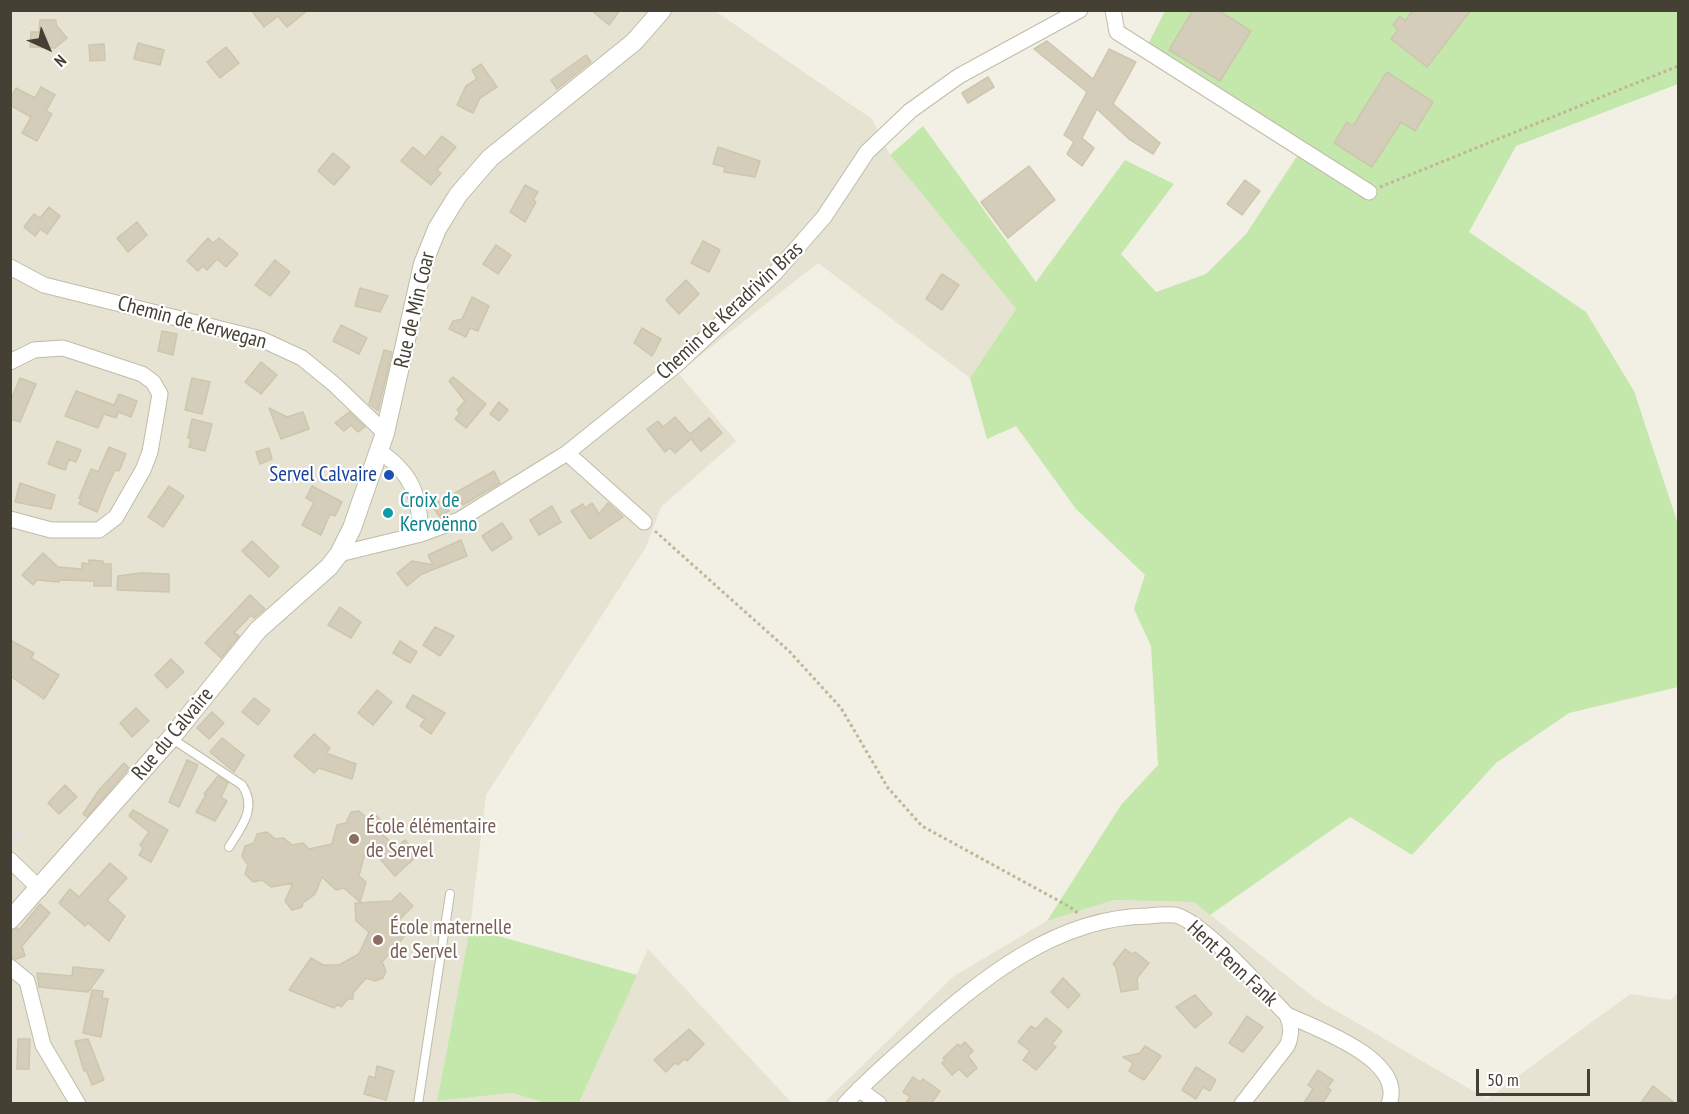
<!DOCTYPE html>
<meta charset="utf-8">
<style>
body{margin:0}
#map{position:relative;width:1689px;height:1114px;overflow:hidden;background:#f2f0e4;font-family:"PT Sans Narrow",sans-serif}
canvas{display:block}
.frame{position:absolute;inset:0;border:12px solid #444034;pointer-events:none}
.north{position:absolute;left:18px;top:18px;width:60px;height:60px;-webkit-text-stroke:4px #fff;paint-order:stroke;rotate:136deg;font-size:16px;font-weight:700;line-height:24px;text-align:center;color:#444034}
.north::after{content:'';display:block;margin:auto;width:21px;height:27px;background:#444034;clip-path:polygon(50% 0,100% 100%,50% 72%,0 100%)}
.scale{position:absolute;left:1476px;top:1069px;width:114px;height:27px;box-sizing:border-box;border:3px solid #444034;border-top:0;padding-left:8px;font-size:18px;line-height:21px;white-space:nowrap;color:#444034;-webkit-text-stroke:4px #fff;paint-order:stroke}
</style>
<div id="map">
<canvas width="1689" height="1114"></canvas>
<div class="frame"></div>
<div class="north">N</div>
<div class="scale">50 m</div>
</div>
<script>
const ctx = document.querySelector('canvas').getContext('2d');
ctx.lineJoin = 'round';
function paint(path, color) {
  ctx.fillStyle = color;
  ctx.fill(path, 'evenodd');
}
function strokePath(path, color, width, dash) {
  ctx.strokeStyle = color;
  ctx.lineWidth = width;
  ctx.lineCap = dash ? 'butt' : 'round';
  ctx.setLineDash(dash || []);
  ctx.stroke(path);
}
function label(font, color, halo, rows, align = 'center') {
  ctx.font = font + ' "PT Sans Narrow",sans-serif';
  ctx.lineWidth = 4.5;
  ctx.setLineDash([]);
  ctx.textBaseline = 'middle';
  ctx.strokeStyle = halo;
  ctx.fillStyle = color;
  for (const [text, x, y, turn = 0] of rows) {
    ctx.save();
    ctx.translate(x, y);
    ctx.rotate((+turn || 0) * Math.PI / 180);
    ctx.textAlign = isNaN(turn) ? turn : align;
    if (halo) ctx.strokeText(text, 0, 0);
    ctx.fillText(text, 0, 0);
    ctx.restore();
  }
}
const residential = new Path2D(`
 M10 11H715L872 119 890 155 1016 309 970 378 818 263 678 373 736 441 661 507 646 547 486 795 470 928 437 1101 512 1093 546 1103H11Z
 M1114 900 1194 902 1316 999 1487 1099 1630 994 1671 1000 1678 993V1103L823 1104 954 976 1047 921Z
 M648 949 792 1103 579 1104Z`);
const green = new Path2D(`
 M1165 11H1678V84L1516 146 1469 232 1586 312 1634 391 1678 524V687L1569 713 1496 763 1412 855 1350 817 1210 915 1194 902 1114 900 1047 921 1121 805 1158 765 1151 646 1134 609 1145 575 1076 509 1016 426 987 439 970 378 1016 309 890 155 923 126 1036 282 1125 160 1174 184 1121 254 1156 292 1206 274 1246 234 1299 153 1144 52Z
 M470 928 637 975 579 1103H546L512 1093 437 1101Z`);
const parking = new Path2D(`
 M10 823 24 835 11 849H10Z`);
const building = new Path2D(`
 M251 10H308L287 27 278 16 264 27Z
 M591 10H620L609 25Z
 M1193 10H1218L1251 31 1220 81 1169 50Z
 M1413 10H1471L1427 67 1391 39 1398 30 1393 25 1400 16 1405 21Z
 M40 20H56V25L67 38 55 48 30 47 31 32H39Z
 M1047 41 1093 79 1109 49 1136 62 1113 104 1160 143 1153 154 1129 139 1097 109 1082 138 1094 148 1082 166 1067 154 1074 142 1064 135 1087 92 1034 49Z
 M138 43 164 50 160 65 134 59Z
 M104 44 105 60 90 61 89 45Z
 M226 47 239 63 220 78 207 62Z
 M586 55 591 62 557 89 551 80Z
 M481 64 497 87 480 98 473 113 457 105 466 86 477 79 472 70Z
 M1387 72 1433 102 1415 131 1401 122 1372 167 1334 143 1347 122 1353 126Z
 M988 77 994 87 968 103 962 93Z
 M41 87 55 95 46 111 52 114 37 141 22 133 31 117 10 105V99L16 88 35 98Z
 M442 136 456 147 437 170 441 173 431 185 401 161 413 147 425 157Z
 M718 147 760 161 755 177 724 172 725 167 713 164Z
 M333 153 350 167 334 185 318 171Z
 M1029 166 1055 200 1008 238 981 202Z
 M1245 180 1260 191 1242 215 1227 204Z
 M525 185 538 192 533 200 536 202 525 222 510 212Z
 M49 207 60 216 47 234 40 229 35 236 24 227 34 214 40 218Z
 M137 222 147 235 128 252 117 238Z
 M208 238 213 243 219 238 238 254 226 267 217 259 207 270 203 266 198 271 187 261Z
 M703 241 720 250 709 272 691 263Z
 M496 245 511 255 498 274 483 264Z
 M275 260 290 272 270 296 255 285Z
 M942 274 959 285 942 310 926 299Z
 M686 280 699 294 679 314 666 300Z
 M360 288 388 296 380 312 355 306Z
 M472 297 489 306 478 331 470 328 466 337 449 329 453 321 462 319Z
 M341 325 367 338 359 354 333 341Z
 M642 328 661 339 652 356 634 343Z
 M162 331 177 334 173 355 158 351Z
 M384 350 392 352 378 411 369 404Z
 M261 362 277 375 261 394 245 382Z
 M453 377 486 404 466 428 455 419 460 413 457 410 465 401 449 381Z
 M20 378 36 384 20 422 10 419V402Z
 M192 378 210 382 202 414 185 410Z
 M76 391 114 405 119 394 137 401 131 417 118 412 116 418 104 414 98 428 65 416Z
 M499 402 508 410 499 421 490 414Z
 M269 408 287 417 303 412 309 429 281 439Z
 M349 412 365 427 358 432 351 425 344 431 335 423Z
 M675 417 690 434 709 418 722 433 701 451 691 439 675 453 670 448 665 452 647 429 658 421 663 427Z
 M192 419 212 424 205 451 189 447 191 439 188 438Z
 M57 441 81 450 76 462 69 459 65 470 48 464Z
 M109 447 126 454 119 471 115 470 107 487 97 512 79 504 81 499 79 498 91 469 98 472Z
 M269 448 272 459 260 464 256 452Z
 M494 471 500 483 463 505 455 493Z
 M20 483 55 495 51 509 15 502Z
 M169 486 184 496 163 527 148 517Z
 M312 486 342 502 335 516 330 514 321 535 302 525 314 502 306 498Z
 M445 499 449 511 439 516 432 505Z
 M592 503 599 514 608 503 623 517 590 539 571 511 583 504 585 508Z
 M552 506 561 522 539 535 530 520Z
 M502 523 512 538 492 551 482 536Z
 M461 540 467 556 422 574 407 586 397 573 412 561 433 565 428 555Z
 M252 541 279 567 269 577 242 551Z
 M43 553 58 567 82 569V563L89 564V560L103 561V564H111V586H94V581L59 580V582L37 580 33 585 22 575Z
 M141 573 169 574V592L117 590 118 576Z
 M250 595 265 609 254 618 251 615 234 633 239 636 221 658 205 643Z
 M340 607 361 622 351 638 328 625Z
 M435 627 454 636 440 656 423 645Z
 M10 640 34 653 31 658 59 675 44 699 10 676Z
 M400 641 417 652 410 663 393 653Z
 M171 659 184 672 167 688 155 675Z
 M377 690 392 702 373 725 358 713Z
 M413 695 445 713 431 734 420 726 425 719 406 707Z
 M254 698 270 710 258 725 242 712Z
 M136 708 149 721 132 737 120 723Z
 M212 712 224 723 209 739 197 728Z
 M314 734 330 748 326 753 356 764 352 779 319 768 314 773 294 756Z
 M222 738 244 755 234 772 210 752Z
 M187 760 198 765 179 807 169 802Z
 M124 763 129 768 87 817 83 814 99 790Z
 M218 776 228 783 221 797 227 801 215 821 196 812 206 795 204 794Z
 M65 785 77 797 59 814 48 803Z
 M133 810 168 830 151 862 139 855 143 848 140 845 149 832 129 816Z
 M359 811 367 818 377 816 384 824 381 833 396 847 405 840 418 855 395 876 367 844 359 876 366 882 360 902 344 888 336 890 322 877 315 894 303 903 302 907 292 910 285 901 293 883 271 887 262 880 253 882 245 874 248 865 242 856 245 846 254 843 257 834 267 832 275 839 284 838 292 845 303 843 309 849 332 844 337 825 346 823 351 812Z
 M110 863 127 878 107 900 125 916 109 941 88 923 85 926 59 903 70 889 79 897Z
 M400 893 413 906 397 922 408 932 382 962 386 971 383 978 375 981 366 978 353 993V999H348L341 1007 338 1004 334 1008 289 990 311 958 323 965H339L359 954 369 932 356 921 355 903 392 901Z
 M40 904 50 913 22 946 25 956 16 959 10 957V931L17 928 18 931Z
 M1125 949 1132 954 1135 952 1149 963 1137 978 1138 989 1121 992 1116 967 1113 964Z
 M73 967 104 970 88 992 39 987 37 973 72 976Z
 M1063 978 1080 995 1068 1008 1051 992Z
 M92 990 103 991 102 998 108 999 101 1037 83 1033Z
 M1195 995 1212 1014 1195 1028 1176 1007Z
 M1247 1016 1263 1027 1243 1052 1229 1043Z
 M1046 1018 1062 1031 1052 1044 1056 1047 1036 1070 1023 1060 1030 1051 1018 1042 1031 1026 1036 1029Z
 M689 1029 704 1044 687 1061 684 1059 678 1065 675 1063 666 1072 654 1060Z
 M18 1039H30L29 1069H17Z
 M88 1039 104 1080 92 1085 86 1070 84 1071 75 1041Z
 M965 1042 973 1051 968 1056 977 1068 967 1077 959 1069 952 1075 942 1063 945 1060 943 1058 958 1044 960 1047Z
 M1145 1046 1161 1056 1144 1080 1129 1071 1133 1063 1123 1057 1140 1053Z
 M377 1066 394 1071 386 1100 364 1094 369 1076 375 1078Z
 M1196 1067 1216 1080 1210 1091 1203 1087 1196 1099 1182 1090Z
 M1318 1070 1333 1080 1327 1088 1331 1090 1322 1104H1303L1313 1089 1308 1085Z
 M913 1077 920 1082 923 1079 940 1091 931 1104H905L910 1097 903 1092Z
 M1653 1086 1676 1104H1640Z`);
const path = new Path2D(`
 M1380 187 1678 66
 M655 531 789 651 841 708 888 788 922 826 1070 907 1079 914`);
const service = new Path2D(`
 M171 738 242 785C258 808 241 827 229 847
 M418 1104 450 894`);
const minor = new Path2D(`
 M1113 10 1117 32 1369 192
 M10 267 44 285 261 339 302 358 335 385 385 433
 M10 362 34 350 63 348 142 374 153 382 160 394 150 452 143 470 116 517 99 530H51L10 519
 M379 451C413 474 419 495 421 534
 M567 453 644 522
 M339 554 421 534 459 520 567 453 675 366 775 273 824 217 867 152 910 111 959 76 1080 10
 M10 860 40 889
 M10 967 27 981 43 1045 78 1104
 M1287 1015C1318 1029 1406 1060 1389 1104
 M859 1089 879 1104
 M845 1104C867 1080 892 1059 915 1038 981 979 1056 917 1148 916 1157 915 1167 914 1175 915 1203 921 1265 993 1287 1015 1292 1026 1292 1035 1287 1046L1242 1104`);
const tertiary = new Path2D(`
 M10 920 171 738 258 630 329 567 339 554 352 528 385 433 423 264 437 229 458 195 490 158 634 42 662 10`);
const markers = [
 [389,475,6,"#1a4fb4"],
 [388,513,6,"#0f9aa8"],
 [354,839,6,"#8d6e63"],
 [378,940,6,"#8d6e63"]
];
const streetNames = [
 ["Rue de Min Coar",415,310,-77],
 ["Chemin de Keradrivin Bras",730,311,-43],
 ["Chemin de Kerwegan",192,323,15],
 ["Rue du Calvaire",173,734,-50],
 ["Hent Penn Fank",1232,964,43]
];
const transitNames = [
 ["Servel Calvaire",377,475]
];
const cultureNames = [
 ["Croix de",400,501],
 ["Kervoënno",400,525]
];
const educationNames = [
 ["École élémentaire",366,827],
 ["de Servel",366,851],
 ["École maternelle",390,928],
 ["de Servel",390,952]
];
paint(residential, '#e6e3d2');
paint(green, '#c4e7ac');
paint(parking, '#e2e1dc');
paint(building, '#d4cdb9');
strokePath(building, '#cec6ac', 1.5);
strokePath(service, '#c0bca9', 10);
strokePath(minor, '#c0bca9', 17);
strokePath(tertiary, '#c0bca9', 20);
strokePath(path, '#bfb798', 3, [3, 3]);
strokePath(service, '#fff', 8);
strokePath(minor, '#fff', 15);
strokePath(tertiary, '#fff', 18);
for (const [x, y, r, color] of markers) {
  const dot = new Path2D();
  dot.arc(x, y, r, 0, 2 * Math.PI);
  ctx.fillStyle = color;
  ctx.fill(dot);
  strokePath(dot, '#fff', 2);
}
label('21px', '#444034', '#fff', streetNames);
label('21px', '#164399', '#fff', transitNames, 'right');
label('21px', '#0d838f', '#fff', cultureNames, 'left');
label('21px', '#785e54', '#fff', educationNames, 'left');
</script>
